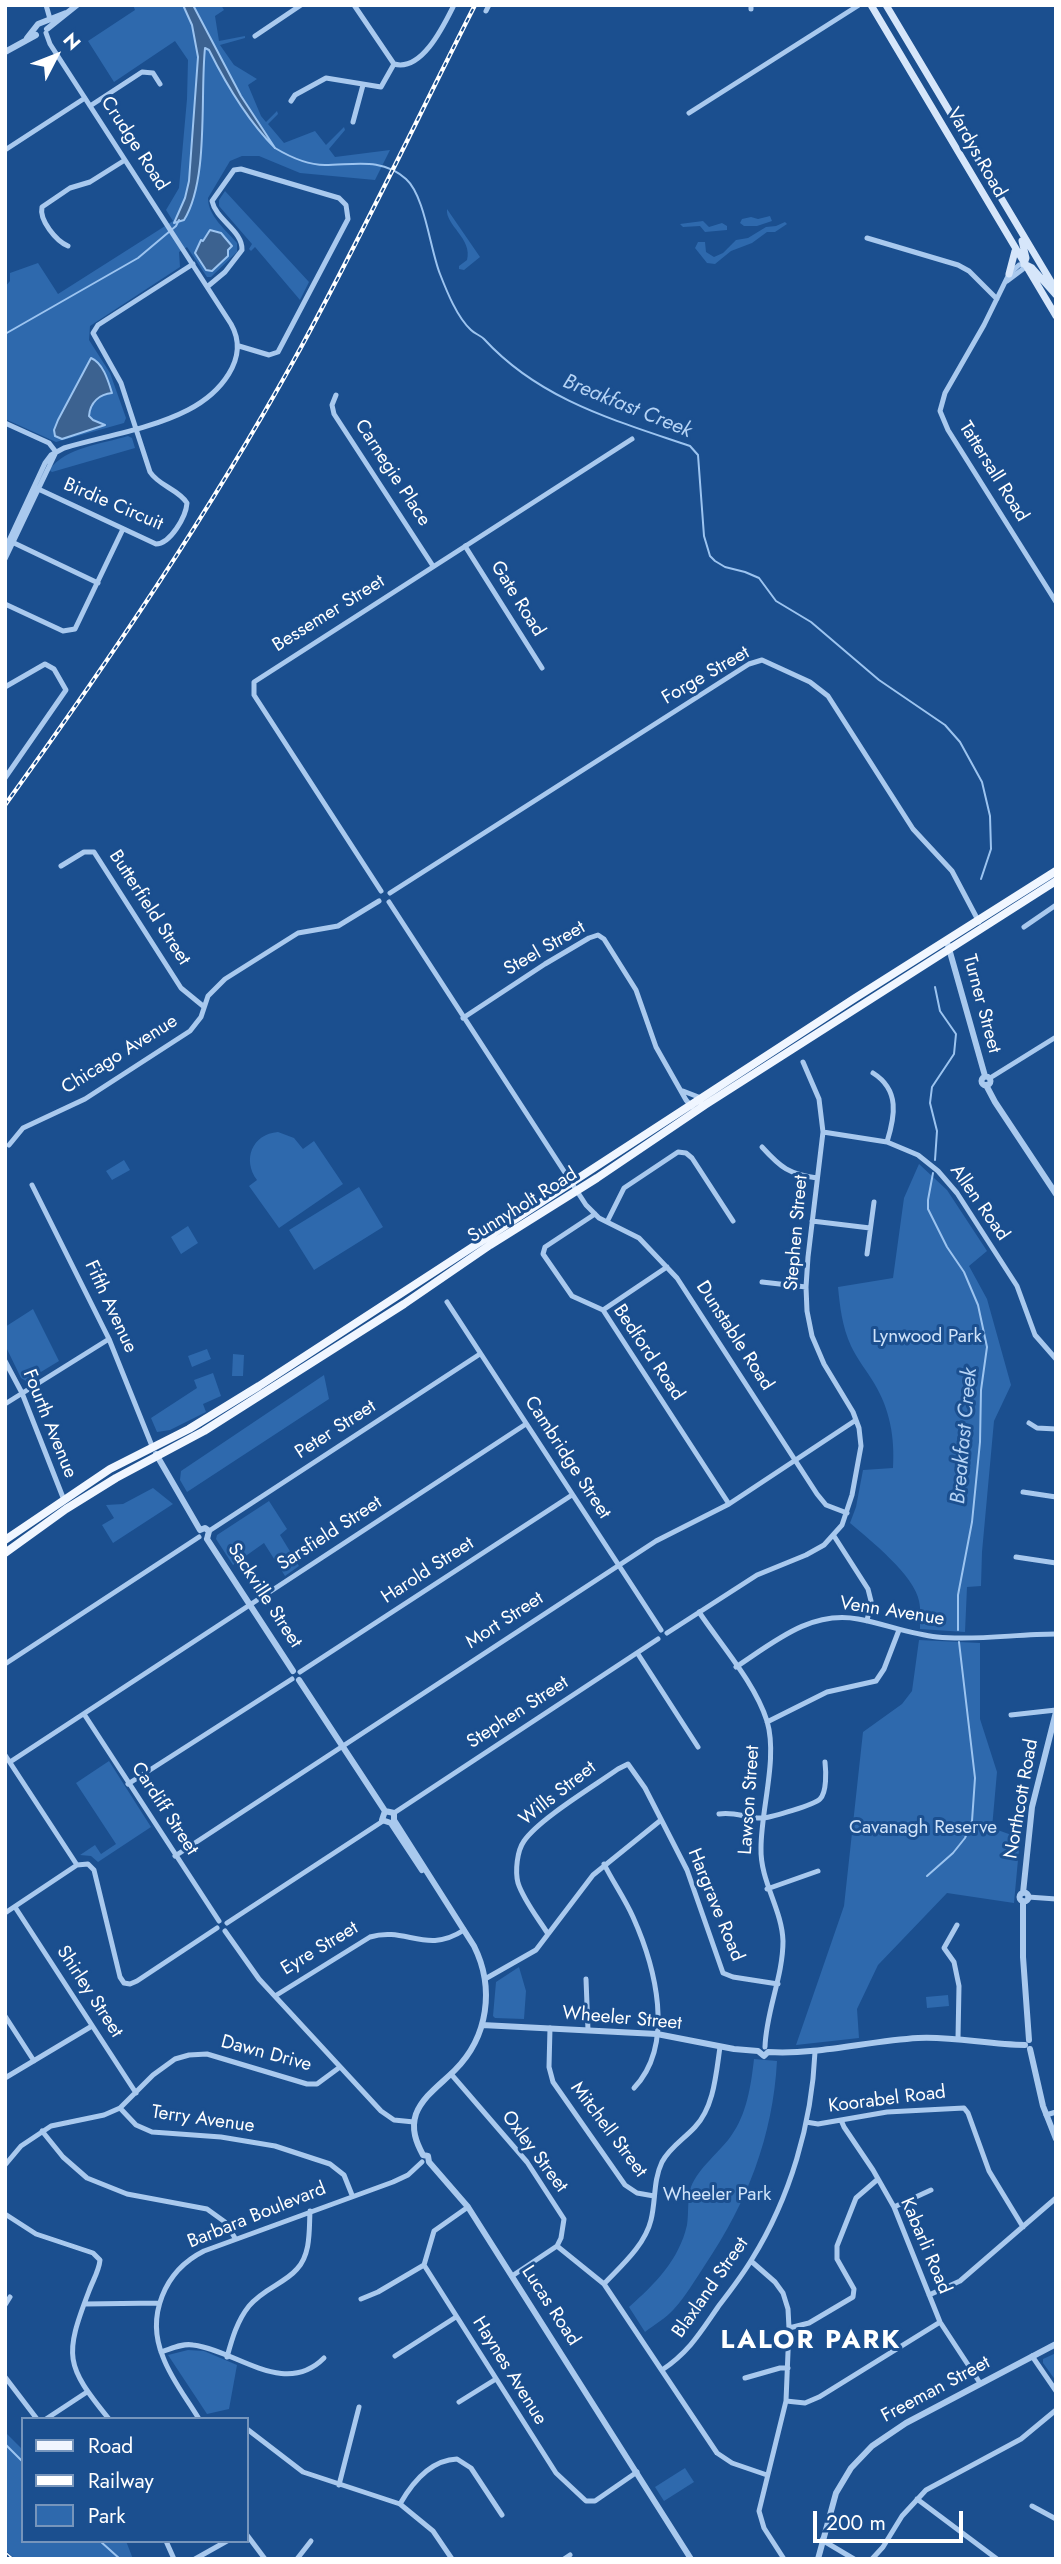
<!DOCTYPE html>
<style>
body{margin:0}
#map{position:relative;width:1061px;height:2564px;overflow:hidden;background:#1b4f8f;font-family:Jost,sans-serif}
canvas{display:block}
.frame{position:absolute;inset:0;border:7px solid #fff;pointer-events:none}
.legend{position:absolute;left:21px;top:2417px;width:228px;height:126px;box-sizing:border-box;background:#1b4f8f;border:2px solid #7695bc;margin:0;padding:9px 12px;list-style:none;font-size:21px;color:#fff}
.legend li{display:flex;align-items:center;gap:14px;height:35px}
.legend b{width:35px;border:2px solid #7695bc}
.north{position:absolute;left:21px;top:21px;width:70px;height:70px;-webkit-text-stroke:5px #1b4f8f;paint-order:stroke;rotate:48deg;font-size:19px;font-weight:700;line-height:28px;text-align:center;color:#fff}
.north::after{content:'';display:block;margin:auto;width:24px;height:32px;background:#fff;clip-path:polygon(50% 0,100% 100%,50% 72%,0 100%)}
.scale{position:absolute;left:813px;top:2511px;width:150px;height:32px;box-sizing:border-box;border:4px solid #fff;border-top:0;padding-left:9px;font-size:21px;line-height:24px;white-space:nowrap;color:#fff;-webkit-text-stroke:5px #1b4f8f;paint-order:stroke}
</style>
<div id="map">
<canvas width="1061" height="2564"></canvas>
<div class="frame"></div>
<ul class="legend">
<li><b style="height:9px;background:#f0f6ff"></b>Road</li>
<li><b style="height:9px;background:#fff"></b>Railway</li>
<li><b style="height:19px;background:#2e69ad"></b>Park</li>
</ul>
<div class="north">N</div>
<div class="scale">200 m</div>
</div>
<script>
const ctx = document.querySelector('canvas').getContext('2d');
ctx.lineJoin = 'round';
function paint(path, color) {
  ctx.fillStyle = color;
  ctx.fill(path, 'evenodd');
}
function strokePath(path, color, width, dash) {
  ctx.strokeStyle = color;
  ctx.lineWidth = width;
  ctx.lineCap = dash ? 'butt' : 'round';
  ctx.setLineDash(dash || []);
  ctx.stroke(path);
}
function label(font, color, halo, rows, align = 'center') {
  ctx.font = font + ' Jost,sans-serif';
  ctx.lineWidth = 6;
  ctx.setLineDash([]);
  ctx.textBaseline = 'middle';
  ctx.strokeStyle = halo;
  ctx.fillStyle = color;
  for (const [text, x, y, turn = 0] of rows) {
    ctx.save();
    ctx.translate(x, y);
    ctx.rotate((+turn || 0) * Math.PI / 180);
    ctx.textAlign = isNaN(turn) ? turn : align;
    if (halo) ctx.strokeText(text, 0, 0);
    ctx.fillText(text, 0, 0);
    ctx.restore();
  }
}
const green = new Path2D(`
 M133 5H221L224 10 215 16 219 41 245 36V38L220 45 234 65 257 79 248 85 261 116 266 122 277 111 278 114 268 124 284 143 315 131 326 145 344 127 345 130 329 149 335 157 390 150 375 180 300 173 259 156H242L230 161 208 198C208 216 226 230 237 243V252L211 277H207L187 247 179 252 180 267 90 326 89 340 110 373 126 418 124 423 56 442 5 419V287L10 281V273L38 263 58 294 173 221 166 210 179 188 187 99 188 60 175 41 114 82 88 41 135 10Z
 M225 191 309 282 300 300 255 247 251 251 249 249 252 244 219 206V200Z
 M447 209 480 257 464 270 459 269V266L467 260C473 239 445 225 447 209Z
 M770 216 772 221 757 226H744L740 223 742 219 751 217 758 219Z
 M703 221 709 227 722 223 727 226V230L705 232 700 226 683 227 680 224Z
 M785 222 787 224 775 232H767L752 243 731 251 715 264 707 263 695 248 698 242H705L706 252 714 257 723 253 736 240 748 238 766 227 776 226Z
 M128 436 132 438 135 448 52 472 49 470C66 447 102 444 128 436Z
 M278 1132 294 1138 303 1149 314 1141 343 1184 279 1228 249 1186 257 1180C242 1160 252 1134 278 1132Z
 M124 1160 130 1170 112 1180 106 1171Z
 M919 1164 947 1190 987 1251 969 1266 987 1299 1011 1385 994 1421 982 1552 981 1586 967 1587 965 1632 920 1629C920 1620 921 1609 919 1601 915 1576 869 1539 850 1523L856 1507 863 1470 893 1468C895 1438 890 1409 874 1383 867 1371 857 1359 851 1346 842 1326 840 1307 838 1287L893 1278 904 1198Z
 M359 1187 383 1227 314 1270 289 1230Z
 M188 1226 198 1243 181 1254 171 1237Z
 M33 1309 59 1361 26 1381 21 1378 5 1345V1327Z
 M207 1349 211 1359 192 1367 188 1356Z
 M233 1354 244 1355 243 1376H232Z
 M213 1373 221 1396 203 1404 206 1412 170 1430 157 1432 151 1418 197 1388 194 1380Z
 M324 1375 329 1399 187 1492 180 1480 181 1471Z
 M153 1488 173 1504 113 1543 102 1525 114 1518 106 1505 123 1504Z
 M269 1501 287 1529 280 1535 299 1566 285 1576 264 1543 233 1565 216 1539 217 1535Z
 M919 1640 980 1643V1719L997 1772 992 1828 1020 1838 1014 1903 947 1893 878 1965 857 2009 859 2038 796 2045 844 1906 863 1732 902 1704 912 1691Z
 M109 1761 151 1827 98 1862 91 1856 80 1855 95 1845 101 1854 116 1844 76 1783Z
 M519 1967 526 1991 524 2019 495 2018 493 2016 496 1982Z
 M948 1995 949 2006 927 2008 926 1997Z
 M754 2059 777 2061C773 2136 747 2203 705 2265 695 2280 686 2296 674 2309 666 2318 654 2325 645 2332L629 2307C655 2284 679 2260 687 2225 689 2212 687 2199 691 2187 699 2167 719 2153 731 2136 747 2114 751 2085 754 2059Z
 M188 2350 204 2351 237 2365 229 2409 207 2414 168 2355Z
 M1056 2353V2381L1043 2363V2359Z
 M5 2432 23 2450V2541H126L133 2559H15L5 2550Z
 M685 2468 694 2482 664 2501 655 2487Z`);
const water = new Path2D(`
 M183 5H193L241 96 275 148C247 120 227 86 209 50L205 48C200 96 209 180 184 220L174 223 185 198 189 181 198 57 192 25Z
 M210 230 221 233 232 246 228 250V256L212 271 206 270 195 253 201 240 203 241Z
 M91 358C103 363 108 380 112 393 100 394 90 402 89 416L93 420 105 425 62 439 55 436 54 430 58 420Z`);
const stream = new Path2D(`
 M275 148C290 157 308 165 325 165 354 165 382 157 406 179 425 196 430 249 440 274 447 292 457 317 471 330 475 334 480 335 484 339 540 400 614 420 690 446L698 455 704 536 710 556 715 561 725 567 745 572 759 578 776 601 811 622 879 680 945 725 960 742 982 782 990 816 991 849 981 879
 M5 334 138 258 176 226 179 220
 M935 987 940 1011 956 1034 954 1054 932 1087 930 1103 937 1131 935 1160
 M933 1173 928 1200V1209L947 1247 964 1272 978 1305 987 1347 981 1390 980 1442 972 1522 958 1595V1630
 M927 1876 953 1853 965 1838 972 1821 975 1778 959 1642
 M5 2444 23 2462
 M100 2541 120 2559`);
const minor = new Path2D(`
 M46 5 50 19
 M354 5 394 64
 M751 9V5
 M486 11 489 5
 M255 36 301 5
 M394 64C422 72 444 25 454 5
 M291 101 295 95 326 78 381 87 394 64
 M90 106 142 72 153 73 160 84
 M689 113 859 5
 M353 122 363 85
 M5 150 85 98
 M867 238 958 265 969 271 997 299
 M68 246C56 241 39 220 42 207L70 188 90 182 125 160
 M1024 264 1019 265 1009 274 984 325 945 393 940 411 948 430 1056 602
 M1007 281 1023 269 1024 264
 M207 287 225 272 242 250C243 231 216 220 212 201L234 170 241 169 339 198 346 205 348 219 278 352 269 355 239 346
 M336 395 332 405 334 414 433 566
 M5 423 49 443 56 452
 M34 487 156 544C170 544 186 517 187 503 178 489 159 486 150 472L121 383 93 333 98 325 193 264
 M12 542 98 583
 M465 546 542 668
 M5 549 45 463 51 455 64 448C105 436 151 429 188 410 219 394 251 359 231 324L50 44 46 33
 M5 559 56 452
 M5 604 63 631 75 629 123 529
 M5 687 45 664 54 669 66 690 5 778
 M61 866 84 852H94L181 988 203 1006
 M381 891 254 695V682L632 439
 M390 893 749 664 762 660 810 682 828 696 913 829 952 871 979 922
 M389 902 586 1205 599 1218 639 1238 677 1278 817 1494 826 1505 847 1513
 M1024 927 1056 905
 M463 1018 545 964 589 938 598 935 604 939 636 990 656 1047 686 1100 692 1107
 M873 1073C900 1090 895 1116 887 1142
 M990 1078 1056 1037
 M683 1091 701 1098
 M823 1132 887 1142 918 1155 938 1171 957 1193 1017 1286 1035 1335 1056 1359
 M9 1145 23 1128 85 1099 190 1031 201 1017 208 996 225 979 298 933 338 926 379 901
 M762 1147C781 1168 789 1174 817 1178
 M32 1185 109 1339 152 1446
 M595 1214 545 1247 543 1254 572 1296 603 1310 729 1504
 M812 1221 870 1228
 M607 1222 624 1188 678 1152 686 1153 692 1158 733 1221
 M867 1254 874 1202
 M762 1282 806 1287
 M447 1302 661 1630
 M603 1310 667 1267
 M5 1361 22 1393 64 1500
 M5 1404 109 1339
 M1029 1423 1037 1428 1056 1429
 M1023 1492 1056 1497
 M209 1531 480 1354
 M834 1536 868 1589 871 1601 867 1621
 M1016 1557 1056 1563
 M699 1612C721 1645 755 1683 767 1721 778 1758 761 1809 761 1848 760 1881 782 1909 783 1941 783 1977 766 2011 765 2047
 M667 1633 757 1575 806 1555 824 1545 842 1525 852 1495 861 1446 859 1428 853 1412 824 1364 812 1336 807 1311 806 1287 808 1257 823 1132 819 1099 803 1062
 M638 1654 698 1747
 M5 1664 199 1537
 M736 1667C774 1642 811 1610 858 1619 885 1624 910 1634 937 1637 976 1641 1016 1634 1056 1634
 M300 1672 572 1495
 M84 1714 219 1921
 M1011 1715 1056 1710
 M767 1722 827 1692 876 1681 884 1669 899 1630
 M5 1755 77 1865
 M10 1762 526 1424
 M128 1784 292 1679
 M394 1813 658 1639
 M719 1814C735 1811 748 1819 763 1818 772 1817 814 1805 820 1799 827 1792 826 1771 825 1762
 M175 1856 656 1541 729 1504 856 1420
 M604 1864C613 1882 625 1899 633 1917 655 1966 676 2044 634 2088
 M77 1865 88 1864 94 1870 120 1977 124 1983 130 1984 137 1981 217 1928
 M767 1889 818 1871
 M1028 1897 1056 1899
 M15 1907 136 2093
 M5 1913 77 1865
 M227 1923 383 1821
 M957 1925 944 1948 954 1962 959 1986 958 2038
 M225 1931 259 1979 381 2111 394 2120 414 2122
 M548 1934C538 1918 524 1901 518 1883 515 1871 517 1851 524 1841 539 1819 594 1786 618 1769L628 1764 645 1788 687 1870 723 1973 733 1977 778 1984
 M485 1979 536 1950 593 1875 661 1820
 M586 1979 588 2030
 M275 1996 370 1937C406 1926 426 1955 464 1930
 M5 2016 34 2061
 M550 2028 549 2067 553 2082 625 2185 637 2193 654 2196
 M451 2074 527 2162 564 2219 561 2238 557 2246 512 2276
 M5 2078 92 2026
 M120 2108 136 2125 152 2132 221 2137 275 2146 330 2164 344 2175 352 2195
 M1046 2115 1056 2112
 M841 2120 844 2127 873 2170 894 2207 940 2322 980 2383
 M806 2122 818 2124 887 2112 964 2108 968 2113 989 2171 1023 2227
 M42 2131 63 2157 87 2178 127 2194 207 2209 225 2222 235 2238
 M5 2165 21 2146 51 2126 104 2115 120 2108 153 2075 175 2059 189 2055 207 2054 307 2084H317L340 2067
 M468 2207 434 2231 424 2265 556 2473 586 2501H595L637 2472
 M894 2207 931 2190
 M5 2214 36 2234 93 2253 100 2260C99 2271 93 2280 89 2291 64 2356 65 2365 109 2419
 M557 2246 604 2284 717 2453 732 2463 767 2475
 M751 2261 775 2282 783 2293 788 2309 789 2328 786 2401 759 2511 764 2528 784 2559
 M604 2284C622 2265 645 2245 651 2220 656 2200 653 2181 662 2162 670 2147 684 2139 695 2127 714 2107 716 2074 720 2047
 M929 2295 960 2281 1056 2198
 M361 2299 378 2292 424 2265
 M85 2304 159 2303
 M5 2305 10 2297
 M789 2328 809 2323 853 2297 854 2289 837 2259V2246L856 2198 878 2179
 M161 2352C171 2349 182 2343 193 2345 236 2350 284 2398 324 2358
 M395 2356 456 2317
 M1032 2356 1056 2391
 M227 2357C232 2339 237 2321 249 2306 264 2288 284 2284 297 2269 311 2254 309 2230 310 2211
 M662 2370C689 2352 700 2333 718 2307 730 2291 742 2276 752 2259 790 2198 812 2123 815 2052
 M5 2377 37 2419
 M745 2378 780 2368H788
 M786 2401 805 2403 819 2397 940 2322
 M459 2402 496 2379
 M46 2419 87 2392
 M199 2419C187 2399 171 2379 163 2357 146 2316 164 2271 204 2251L393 2182 408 2175 422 2162
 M247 2429 303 2472 400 2504 433 2531 452 2559
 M339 2485 359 2407
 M917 2499 997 2559
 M400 2504C412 2483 430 2460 457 2459L471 2468 502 2515
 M1032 2506 1056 2519
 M247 2535 265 2559
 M822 2540 854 2559
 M166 2541 174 2559
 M195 2559 227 2541
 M297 2559 311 2541
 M564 2559 570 2555
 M872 2559 883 2547 902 2516 926 2490 1021 2439 1056 2410`);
const tertiary = new Path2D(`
 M47 29 77 5
 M27 38 38 24 66 13
 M5 52 36 35
 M948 945 985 1076
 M981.5 1081a4.5 4.5 0 1 1 9 0a4.5 4.5 0 1 1-9 0Z
 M986 1085 995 1102 1056 1194
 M156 1454 200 1530
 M200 1530 205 1528 209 1531 207 1539
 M207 1539 293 1671
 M299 1680 385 1811
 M385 1811 394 1813V1820L474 1946C495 1988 488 2037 455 2070 441 2084 423 2096 416 2114 411 2129 416 2142 423 2155L428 2156 429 2162 468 2207 691 2559
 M385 1811 382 1820 391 1823
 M391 1823 422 1870
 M1019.5 1897a4.5 4.5 0 1 1 9 0a4.5 4.5 0 1 1-9 0Z
 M1023 1893 1032 1807 1056 1712
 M1023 1901V1957L1029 2040
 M482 2025 657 2034 734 2049 758 2051 764 2056 768 2052C819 2055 867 2041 918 2038 954 2036 989 2045 1025 2045
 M1030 2049 1043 2106 1056 2139
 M818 2559 836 2493 851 2468 872 2446 906 2423 1056 2344`);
const secondary = new Path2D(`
 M871 5 1056 316
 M886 5 1056 290
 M1022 241 1026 258 1024 264
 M1024 264 1032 268 1056 295
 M1009 274 1015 251`);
const primary = new Path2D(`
 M5 1540 110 1469 189 1429 259 1386 855 998 1056 871
 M5 1553 66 1509 116 1478 204 1431 404 1304 490 1245 597 1178 705 1105 1056 881`);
const rail = new Path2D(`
 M5 805C109 661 208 515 294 360 358 244 415 123 475 5
 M5 2554 11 2559`);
const streetNames = [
 ["Crudge Road",134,144,57],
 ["Vardys Road",976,153,60],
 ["Tattersall Road",993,472,58],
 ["Carnegie Place",392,473,57],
 ["Birdie Circuit",113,505,23],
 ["Gate Road",517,599,58],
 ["Bessemer Street",329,614,-32],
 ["Forge Street",706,676,-30],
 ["Butterfield Street",149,908,57],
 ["Steel Street",545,949,-30],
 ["Turner Street",981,1004,75],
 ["Chicago Avenue",120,1055,-32],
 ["Allen Road",979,1203,55],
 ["Sunnyholt Road",523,1206,-32],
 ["Stephen Street",797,1233,-85],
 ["Fifth Avenue",110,1307,65],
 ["Dunstable Road",734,1336,57],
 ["Bedford Road",648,1353,56],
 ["Fourth Avenue",49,1424,68],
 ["Peter Street",336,1430,-33],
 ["Cambridge Street",567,1458,57],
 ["Sarsfield Street",330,1534,-33],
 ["Harold Street",428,1571,-33],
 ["Sackville Street",264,1596,57],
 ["Venn Avenue",892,1612,9],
 ["Mort Street",505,1621,-33],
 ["Stephen Street",518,1713,-33],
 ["Wills Street",558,1794,-38],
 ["Northcott Road",1022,1799,-80],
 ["Lawson Street",750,1800,-86],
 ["Cardiff Street",164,1809,57],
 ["Hargrave Road",715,1905,68],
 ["Eyre Street",320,1949,-31],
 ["Shirley Street",89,1992,57],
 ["Wheeler Street",622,2019,5],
 ["Dawn Drive",266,2054,15],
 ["Koorabel Road",887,2100,-7],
 ["Terry Avenue",203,2120,8],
 ["Mitchell Street",608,2130,53],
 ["Oxley Street",534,2152,53],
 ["Barbara Boulevard",257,2216,-22],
 ["Kabarli Road",925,2246,67],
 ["Blaxland Street",711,2288,-55],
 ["Lucas Road",550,2306,57],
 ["Haynes Avenue",509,2371,58],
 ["Freeman Street",936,2390,-28]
];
const parkNames = [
 ["Lynwood Park",927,1337],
 ["Cavanagh Reserve",923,1828],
 ["Wheeler Park",717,2195]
];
const waterNames = [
 ["Breakfast Creek",627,407,22],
 ["Breakfast Creek",965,1436,-85]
];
const districtNames = [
 ["LALOR PARK",811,2342]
];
paint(green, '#2e69ad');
paint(water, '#3c6290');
strokePath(water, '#9cc4f0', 2);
strokePath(stream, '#9cc4f0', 2);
strokePath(minor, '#a9c9ee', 5);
strokePath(tertiary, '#a9c9ee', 6);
strokePath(secondary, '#d6e6fa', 7);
strokePath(primary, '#f0f6ff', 8);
strokePath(rail, '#fff', 4.5);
strokePath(rail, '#1b4f8f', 2, [5]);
label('19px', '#fff', '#1b4f8f', streetNames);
label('19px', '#cfe3fa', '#1b4f8f', parkNames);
label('italic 21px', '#b5d3f5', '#1b4f8f', waterNames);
ctx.letterSpacing = '2px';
label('bold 26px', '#fff', '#1b4f8f', districtNames);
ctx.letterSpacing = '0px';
</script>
